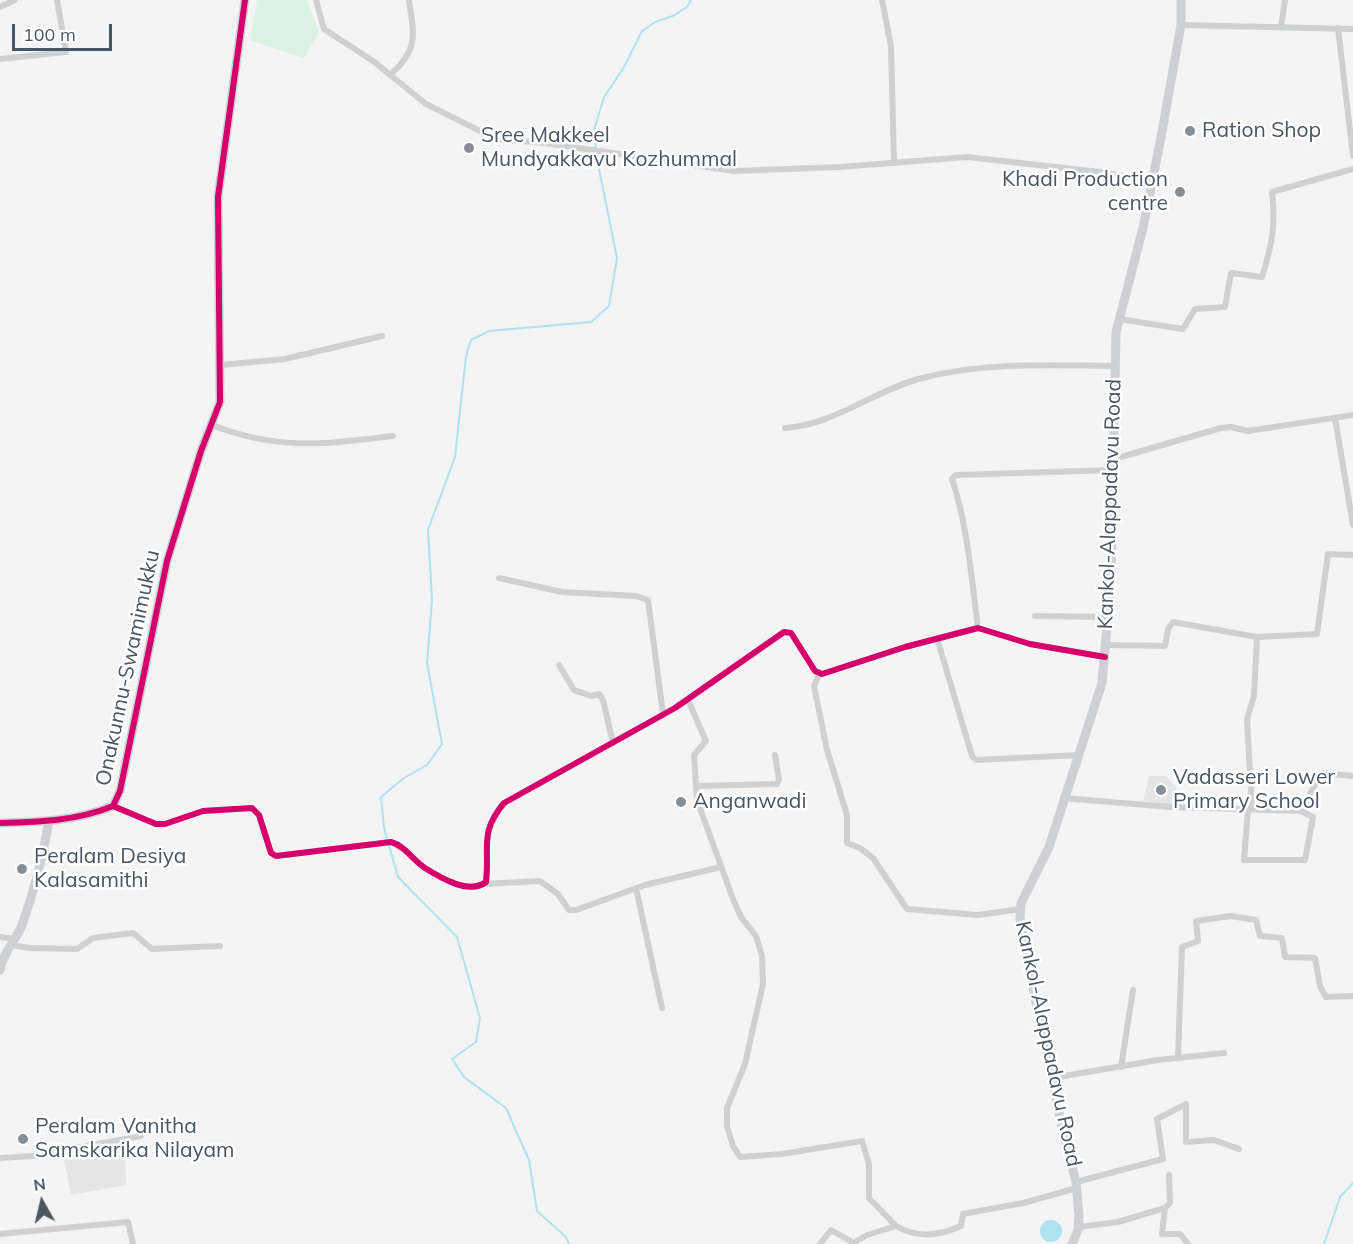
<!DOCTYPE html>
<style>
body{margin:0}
#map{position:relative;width:1353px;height:1244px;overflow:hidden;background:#f4f4f4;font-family:Mulish,sans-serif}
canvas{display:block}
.north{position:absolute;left:12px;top:1172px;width:60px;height:60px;-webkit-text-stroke:4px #fff;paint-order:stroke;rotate:352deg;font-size:16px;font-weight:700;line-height:24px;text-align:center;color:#4a5661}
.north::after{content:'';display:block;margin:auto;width:21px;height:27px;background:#4a5661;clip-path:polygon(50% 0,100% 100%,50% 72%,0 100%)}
.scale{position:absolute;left:12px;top:24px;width:100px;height:27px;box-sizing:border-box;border:3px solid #4a5661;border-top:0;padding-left:8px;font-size:18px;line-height:21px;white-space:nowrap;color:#4a5661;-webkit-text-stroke:4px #fff;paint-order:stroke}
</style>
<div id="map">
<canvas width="1353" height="1244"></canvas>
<div class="north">N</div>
<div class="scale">100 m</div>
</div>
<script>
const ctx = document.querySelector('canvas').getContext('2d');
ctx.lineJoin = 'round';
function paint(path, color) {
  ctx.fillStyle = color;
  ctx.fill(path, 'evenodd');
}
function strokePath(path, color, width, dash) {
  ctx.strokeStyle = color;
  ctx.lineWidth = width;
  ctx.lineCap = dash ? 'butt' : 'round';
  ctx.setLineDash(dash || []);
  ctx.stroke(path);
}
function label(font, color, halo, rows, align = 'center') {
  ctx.font = font + ' Mulish,sans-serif';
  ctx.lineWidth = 5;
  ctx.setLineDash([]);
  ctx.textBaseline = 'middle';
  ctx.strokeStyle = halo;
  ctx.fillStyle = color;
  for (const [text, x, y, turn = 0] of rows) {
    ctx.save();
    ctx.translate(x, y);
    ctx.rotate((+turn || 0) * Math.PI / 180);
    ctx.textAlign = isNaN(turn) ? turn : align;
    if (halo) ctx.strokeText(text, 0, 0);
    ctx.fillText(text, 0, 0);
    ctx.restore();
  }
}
const education = new Path2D(`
 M1149 776H1166L1177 788 1171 805 1143 801Z
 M125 1145 126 1185 71 1195 63 1153Z`);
const green = new Path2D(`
 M257 0H307L319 32 304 58 250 40Z`);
const water = new Path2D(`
 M1040 1231a11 11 0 1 1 22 0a11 11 0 1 1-22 0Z`);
const stream = new Path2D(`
 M569 1244 566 1237 537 1211 529 1160 506 1108 464 1077 452 1059 476 1042 480 1018 457 937 398 877 384 828 381 797 404 778 427 765 442 744 427 663 432 600 428 530 455 457 466 356 471 340 489 331 591 322 609 306 617 258 597 159 594 130 604 97 623 69 642 31 655 22 673 16 687 7 691 0
 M1324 1244 1340 1197 1353 1183`);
const street = new Path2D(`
 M316 0 324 29 373 61 426 104 496 139 545 143 734 171 840 167 967 157 1100 172 1152 181
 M882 0 891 46 894 163
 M0 7 15 0
 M1181 25 1353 29
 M1281 27 1285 0
 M1338 28 1353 156
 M0 59 66 52 57 0
 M390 75C419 49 414 36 409 0
 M1119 319 1183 329 1195 309 1225 307 1231 273 1262 277C1272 245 1276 225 1272 192L1353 169
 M221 365 285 359 382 336
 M1335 418 1353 525
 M212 425C278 451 326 444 393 436
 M785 428C834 425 875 390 922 378 985 362 1050 365 1114 366
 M1114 459 1221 428 1231 427 1248 431 1353 415
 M499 578 562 592 636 596 648 600 663 714
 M1035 616 1109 617
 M978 628C972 582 967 522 952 479L956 475 1113 470
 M1257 637 1317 634 1328 554 1353 555
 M937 638 972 756 976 760 1079 755
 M1106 645 1165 646 1168 629 1173 622 1257 637 1254 696 1247 719 1252 809
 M559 665 574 690 591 696 599 694 603 700 613 743
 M819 674 814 686 827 750 847 815V843L860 848 873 858 907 909 978 915 1021 909
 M688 700 706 741 694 755 697 800 733 899 741 917 756 936 762 956 763 984 745 1064 727 1108V1126L733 1146 740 1157 782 1154 862 1141 869 1164V1198L896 1226 867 1235 852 1244
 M696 786 777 784 779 780 775 755
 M1063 798 1170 807 1301 811 1321 773 1353 776
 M113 806 156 824H165L203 811 252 808 259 815 271 853 276 856 391 842C405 846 413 860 425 868 441 878 469 895 486 882 490 846 479 833 504 803L675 708 784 632 791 633 815 671 822 674 905 647 978 628 1030 644 1105 657
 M1248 809 1244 860H1305L1313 817 1301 811
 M484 884 540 881 558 894 569 910H576L645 885 721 867
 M636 888 662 1008
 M0 937 16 939
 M11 945 30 948 77 949 93 938 133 933 152 949 220 946
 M1178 1057 1182 947 1198 941 1196 921 1231 916 1256 920 1260 936 1282 938 1285 957 1315 958 1320 986 1326 997 1353 996
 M1121 1067 1133 990
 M1052 1078 1158 1060 1224 1053
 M0 1158 33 1156 141 1136
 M1076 1182 1163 1159 1157 1119 1186 1104V1142L1214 1140 1239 1149
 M1165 1208 1162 1234H1180L1188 1244
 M896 1226C916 1238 939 1236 961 1226L963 1214 1023 1203 1077 1188
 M1078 1227 1118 1222 1165 1208 1170 1203 1169 1175
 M0 1234 128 1222 133 1244
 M820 1244 831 1230 852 1242`);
const secondary = new Path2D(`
 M0 823C38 822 77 821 113 806L120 791 167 561 201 451 220 402 218 197 245 0
 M0 970C3 952 15 942 22 925 34 892 43 856 49 821
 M1072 1244 1078 1230 1079 1216 1076 1182 1063 1132 1025 949 1020 918 1021 903 1049 847 1102 683 1111 579 1116 332 1143 228 1162 132 1181 25V0`);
const cycleway = new Path2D(`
 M113 806 156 824H165L203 811 252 808 259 815 271 853 276 856 391 842C405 846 413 860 425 868 441 878 469 895 486 882 490 846 479 833 504 803L675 708 784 632 791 633 815 671 822 674 905 647 978 628 1030 644 1105 657
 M0 823C38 822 77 821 113 806L120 791 167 561 201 451 220 402 218 197 245 0`);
const markers = [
 [1190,131,6,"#868d94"],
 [469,148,6,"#868d94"],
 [1180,192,6,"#868d94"],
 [1161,790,6,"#868d94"],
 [681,802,6,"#868d94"],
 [22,869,6,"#868d94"],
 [23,1139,6,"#868d94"]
];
const poiNames = [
 ["Ration Shop",1202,131],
 ["Sree Makkeel",481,136],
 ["Mundyakkavu Kozhummal",481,160],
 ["Khadi Production",1168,180,"right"],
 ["centre",1168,204,"right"],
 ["Vadasseri Lower",1173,778],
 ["Primary School",1173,802],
 ["Anganwadi",693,802],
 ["Peralam Desiya",34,857],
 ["Kalasamithi",34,881],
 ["Peralam Vanitha",35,1127],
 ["Samskarika Nilayam",35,1151]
];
const streetNames = [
 ["Kankol-Alappadavu Road",1110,504,-88],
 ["Onakunnu-Swamimukku",128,668,-78],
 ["Kankol-Alappadavu Road",1048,1044,78]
];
paint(education, '#e6e5e6');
paint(green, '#d9f2e3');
paint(water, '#aee2f0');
strokePath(stream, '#aee2f0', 2);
strokePath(street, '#ced0d2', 6);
strokePath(secondary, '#ced0d4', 9);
strokePath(cycleway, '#d6006c', 6);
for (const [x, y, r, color] of markers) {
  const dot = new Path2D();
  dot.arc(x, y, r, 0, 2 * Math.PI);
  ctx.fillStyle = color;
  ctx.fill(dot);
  strokePath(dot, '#fff', 2);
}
label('21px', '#4a5661', '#fff', poiNames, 'left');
label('21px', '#4a5661', '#fff', streetNames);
</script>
